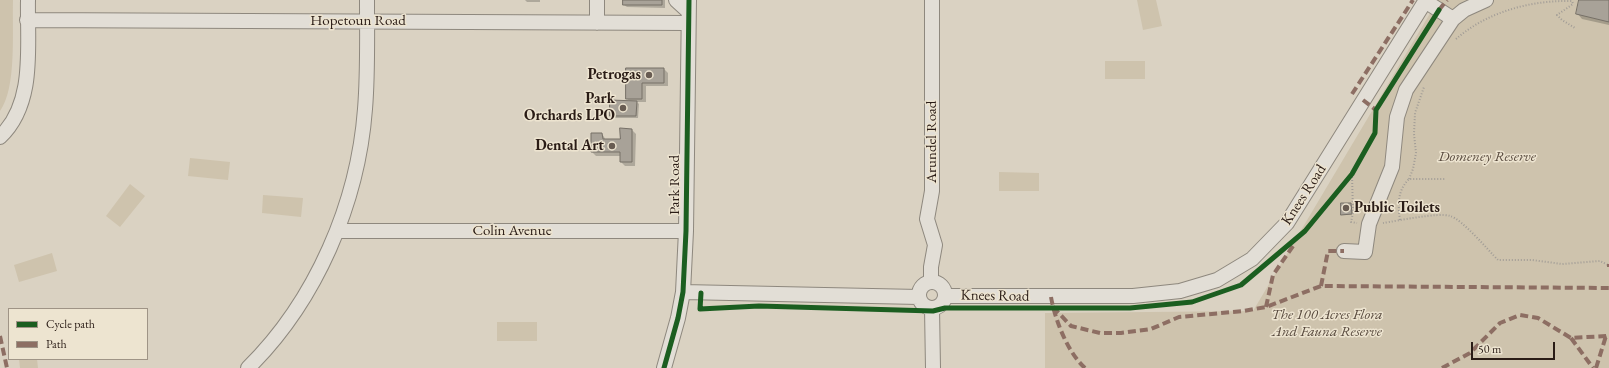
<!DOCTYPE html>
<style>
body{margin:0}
#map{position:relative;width:1609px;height:368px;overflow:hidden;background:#dad2c2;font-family:"EB Garamond",serif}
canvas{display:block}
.legend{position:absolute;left:8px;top:308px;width:140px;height:52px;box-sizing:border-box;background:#ede4d0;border:1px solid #9f9486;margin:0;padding:5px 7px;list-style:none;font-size:12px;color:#2a1c16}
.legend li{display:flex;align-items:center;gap:8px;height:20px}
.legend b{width:20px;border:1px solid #9f9486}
.scale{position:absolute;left:1471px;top:342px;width:84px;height:18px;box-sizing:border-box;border:2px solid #2a1c16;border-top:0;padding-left:5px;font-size:12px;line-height:14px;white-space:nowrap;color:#2a1c16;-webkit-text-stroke:3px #ede4d0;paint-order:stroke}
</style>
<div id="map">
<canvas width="1609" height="368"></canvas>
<ul class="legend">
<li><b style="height:5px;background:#1b5e20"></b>Cycle path</li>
<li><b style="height:5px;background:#8d6e63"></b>Path</li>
</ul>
<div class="scale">50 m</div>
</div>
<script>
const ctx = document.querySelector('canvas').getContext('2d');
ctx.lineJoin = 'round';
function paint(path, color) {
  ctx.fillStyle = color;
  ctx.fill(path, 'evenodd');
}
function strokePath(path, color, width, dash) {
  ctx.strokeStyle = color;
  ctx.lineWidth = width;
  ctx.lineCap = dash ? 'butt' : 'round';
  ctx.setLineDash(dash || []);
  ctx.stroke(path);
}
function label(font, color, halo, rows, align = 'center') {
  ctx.font = font + ' "EB Garamond",serif';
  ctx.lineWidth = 3;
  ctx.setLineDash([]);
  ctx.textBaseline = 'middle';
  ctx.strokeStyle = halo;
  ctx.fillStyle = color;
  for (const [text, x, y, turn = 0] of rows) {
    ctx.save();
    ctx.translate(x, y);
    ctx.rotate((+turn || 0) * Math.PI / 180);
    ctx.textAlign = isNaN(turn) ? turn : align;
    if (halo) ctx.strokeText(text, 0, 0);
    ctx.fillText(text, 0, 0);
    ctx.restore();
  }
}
const green = new Path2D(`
 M0 0H13C12 30 17 88 0 111Z
 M1137 0H1156L1162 26 1143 30Z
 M1438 0H1609V368H1045V313L1253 311Z
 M1105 61H1145V79H1105Z
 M190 158 230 162 228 180 188 176Z
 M999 172 1039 173V191H999Z
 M130 184 145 196 120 227 106 216Z
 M263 195 303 198 301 217 262 213Z
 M52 253 57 271 19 282 14 265Z
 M497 322H537V341H497Z
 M19 359H37L38 368H20Z`);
const shadow = new Path2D(`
 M525 0H540V2H527Z
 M624 0H665V8L627 7 624 5Z
 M1580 0H1609V25L1582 19 1577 13Z
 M627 69H664L668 73V86H646V102H637L639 104 638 118H614L611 115 630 101 627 99Z
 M632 130 636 134 635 166H625L621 162V156H596L592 152 602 134 606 140H621Z
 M1351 204 1353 214 1343 215 1342 214Z`);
const building = new Path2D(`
 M623 0H662V5H623Z
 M1579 0H1609V22L1576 14Z
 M626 68H664V83H642V99H626Z
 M610 100 637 101 636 116H610Z
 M620 128 632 129V162H620V152H591V133H602L603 139H620Z
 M1341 203H1351L1352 214 1341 215Z`);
const path = new Path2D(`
 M1456 39C1487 12 1531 0 1572 1L1573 4 1557 15 1562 20 1575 28
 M1352 174 1353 213 1351 222 1357 223
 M1409 179 1413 169 1416 153 1414 134 1415 113 1424 87
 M1400 220C1398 205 1397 191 1409 179H1445
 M1383 223C1397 221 1439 212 1450 216 1462 219 1488 250 1498 260H1532L1562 264 1600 261 1608 265`);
const minor = new Path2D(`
 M676 0 688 11
 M1453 19 1464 10 1486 0
 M27 20 688 23
 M597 23V0
 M0 137C36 103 27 45 28 0
 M337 231H686
 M1344 251 1365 252 1369 224 1392 167 1397 117 1406 90 1453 19 1425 1
 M931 282V267L935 245 927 219 932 191V0
 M919 295a13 13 0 1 1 26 0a13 13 0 1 1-26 0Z
 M683 292 919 297
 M945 296H1133L1180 291 1217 280 1252 259 1287 223 1426 0
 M932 308 933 368
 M248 368C316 301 358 203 365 109 368 73 367 36 367 0
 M664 368 678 318 683 292 686 231 689 0`);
const quiet = new Path2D(`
 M1439 10 1447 0
 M1352 94 1413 0
 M1363 100 1376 110
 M1609 264V267
 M1321 286 1328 251H1344
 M1051 297C1055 320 1068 353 1085 368
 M1053 307 1071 326 1100 333H1121L1151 329 1179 317 1243 311 1266 307 1321 286 1609 288
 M1266 307 1273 275 1293 246
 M0 336 7 368
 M1571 338 1593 368
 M1442 368 1470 353 1500 323 1520 315 1538 318 1571 338 1606 336 1609 335
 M1596 368 1606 336`);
const cycleway = new Path2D(`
 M701 293 700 309 759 306 933 311 945 308H1130L1192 302 1241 285 1305 231 1352 174 1375 133 1376 110 1439 10
 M664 368 678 318 683 292 686 231 689 0`);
const markers = [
 [649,75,4,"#685c52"],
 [623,108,4,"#685c52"],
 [612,146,4,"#685c52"],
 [1346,208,4,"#685c52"]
];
const streetNames = [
 ["Hopetoun Road",358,21],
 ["Arundel Road",932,142,-90],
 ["Park Road",675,185,-90],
 ["Knees Road",1304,195,-57],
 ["Colin Avenue",512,231],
 ["Knees Road",995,296,1]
];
const poiNames = [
 ["Petrogas",641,75],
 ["Park",615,99],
 ["Orchards LPO",615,116],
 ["Dental Art",604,146],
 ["Public Toilets",1354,208,"left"]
];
const parkNames = [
 ["Domeney Reserve",1487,157],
 ["The 100 Acres Flora",1327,315],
 ["And Fauna Reserve",1327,332]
];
paint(green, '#cec3ad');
paint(shadow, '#0003');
paint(building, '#a8a298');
strokePath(building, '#767067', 1);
strokePath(minor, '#8e887e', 16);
strokePath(path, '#a19c96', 2, [1, 2]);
strokePath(minor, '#e2ded6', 14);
strokePath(quiet, '#8d6e63', 4, [8, 4]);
strokePath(cycleway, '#1b5e20', 5);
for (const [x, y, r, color] of markers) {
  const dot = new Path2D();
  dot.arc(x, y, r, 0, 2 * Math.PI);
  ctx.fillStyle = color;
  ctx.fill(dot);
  strokePath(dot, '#ede4d0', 1.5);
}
label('15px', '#2a1c16', '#ede4d0', streetNames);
label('bold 15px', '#2a1c16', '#ede4d0', poiNames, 'right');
label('italic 15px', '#584a3e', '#ede4d0', parkNames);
</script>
